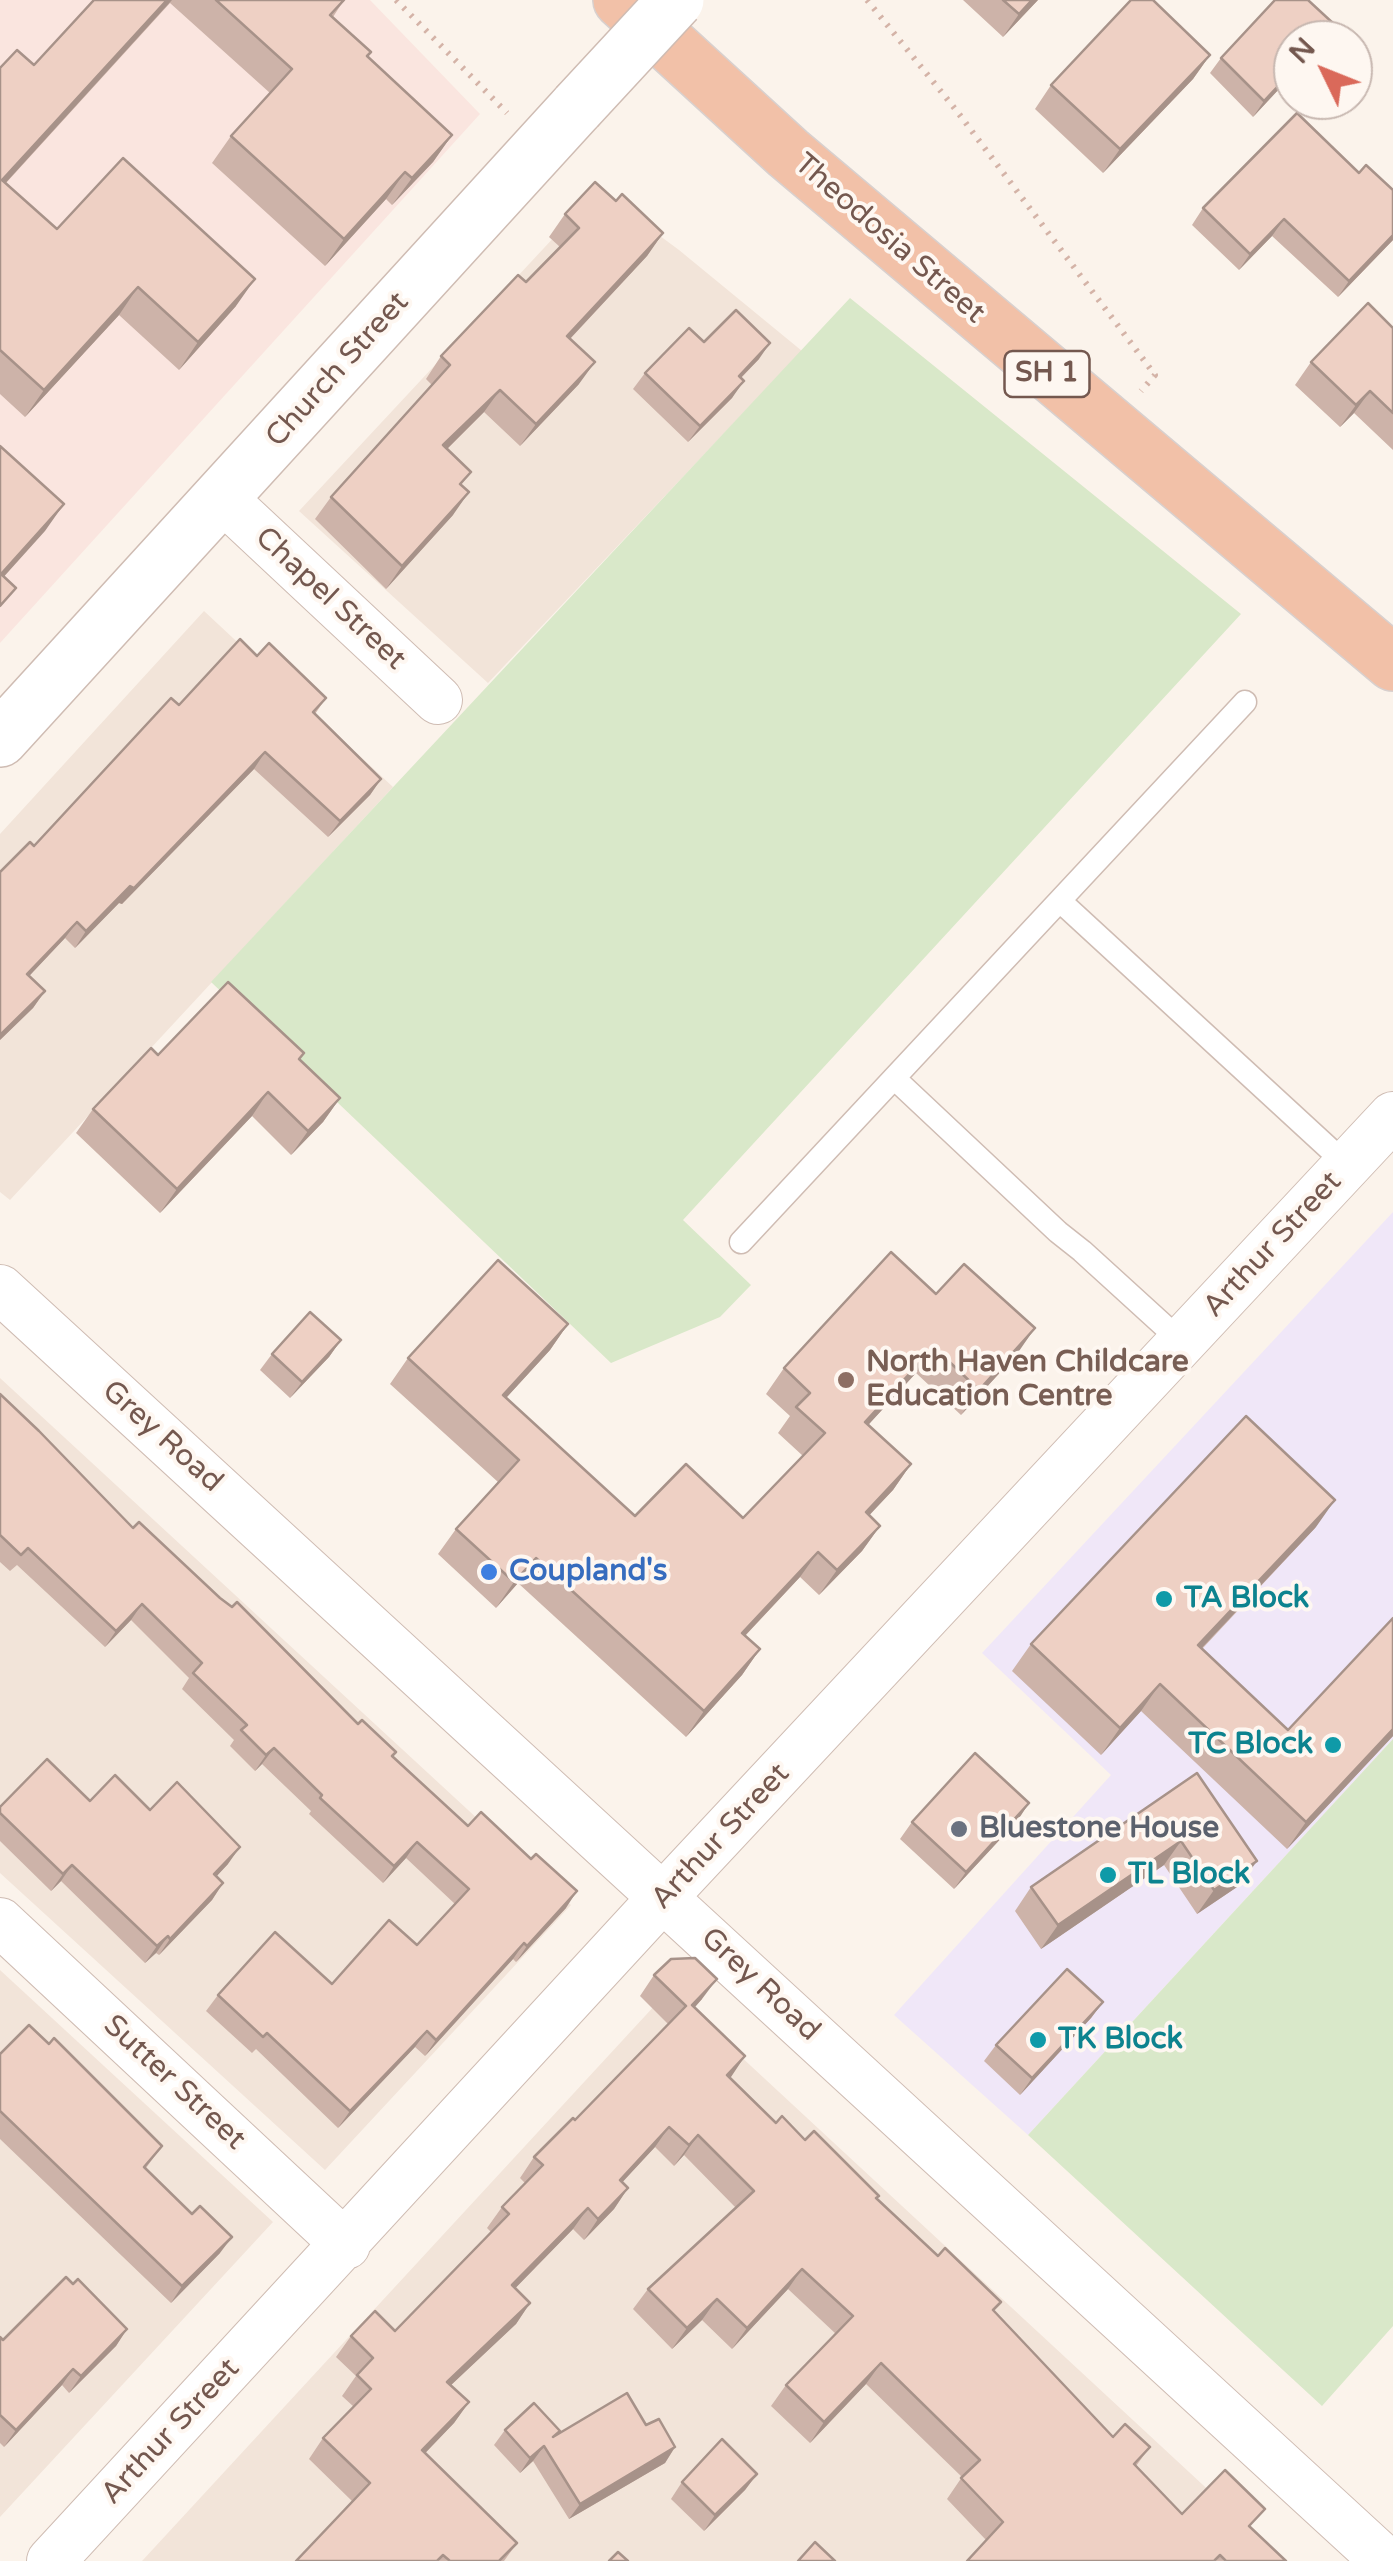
<!DOCTYPE html>
<style>
body{margin:0}
#map{position:relative;width:1393px;height:2561px;overflow:hidden;background:#fbf3eb;font-family:"Varela Round",sans-serif}
canvas{display:block}
.north{position:absolute;left:1273px;top:20px;width:100px;height:100px;box-sizing:border-box;background:#fef7f1;border:2px solid #c7b7b0;border-radius:50%;rotate:313deg;font-size:28px;font-weight:700;line-height:40px;text-align:center;color:#74584f}
.north::after{content:'';display:block;margin:auto;width:35px;height:45px;background:#da695a;clip-path:polygon(50% 0,100% 100%,50% 72%,0 100%)}
</style>
<div id="map">
<canvas width="1393" height="2561"></canvas>
<div class="north">N</div>
</div>
<script>
const ctx = document.querySelector('canvas').getContext('2d');
ctx.lineJoin = 'round';
function paint(path, color) {
  ctx.fillStyle = color;
  ctx.fill(path, 'evenodd');
}
function strokePath(path, color, width, dash) {
  ctx.strokeStyle = color;
  ctx.lineWidth = width;
  ctx.lineCap = dash ? 'butt' : 'round';
  ctx.setLineDash(dash || []);
  ctx.stroke(path);
}
function label(font, color, halo, rows, align = 'center') {
  ctx.font = font + ' "Varela Round",sans-serif';
  ctx.lineWidth = 8;
  ctx.setLineDash([]);
  ctx.textBaseline = 'middle';
  ctx.strokeStyle = halo;
  ctx.fillStyle = color;
  for (const [text, x, y, turn = 0] of rows) {
    ctx.save();
    ctx.translate(x, y);
    ctx.rotate((+turn || 0) * Math.PI / 180);
    ctx.textAlign = isNaN(turn) ? turn : align;
    if (halo) ctx.strokeText(text, 0, 0);
    ctx.fillText(text, 0, 0);
    ctx.restore();
  }
}
const residential = new Path2D(`
 M598 190 679 250 802 351 488 683 299 511Z
 M204 611 393 787 10 1200 0 1192V834Z
 M0 1378 571 1905 325 2170 0 1873Z
 M0 1970 273 2222 0 2517Z
 M669 1990 1285 2561H142Z`);
const commercial = new Path2D(`
 M0 0H370L480 114 0 643Z`);
const education = new Path2D(`
 M1393 1212V1739L1028 2135 894 2015 1111 1775 982 1653Z`);
const green = new Path2D(`
 M850 298 1241 614 683 1220 751 1285 720 1317 611 1363 211 982Z
 M1393 1739V2326L1322 2406 1028 2135Z`);
const path = new Path2D(`
 M396 0 507 113
 M867 0 956 110 1155 375 1141 391`);
const service = new Path2D(`
 M1060 901 1347 1165
 M894 1078 1058 1232 1082 1251 1183 1343
 M741 1242 1245 702`);
const minor = new Path2D(`
 M222 498 438 700
 M0 1289 1385 2561
 M0 1922 346 2245
 M51 2561 664 1896 1393 1116`);
const tertiary = new Path2D(`
 M0 739 577 107`);
const trunk = new Path2D(`
 M621 0 788 153 1393 663`);
const tertiaryBridge = new Path2D(`
 M577 107 676 0`);
const wall = new Path2D(`
 M93 0H344L333 17 367 57 452 135 433 162 392 205 386 199 325 266 212 163 231 136 270 93 170 3 6 183 57 229 236 306 179 370 119 315 25 417 0 394V68L34 65Z
 M963 0H1038L1003 37Z
 M1335 25 1325 40H1293V74L1253 117 1210 73 1221 58Z
 M1210 55 1193 79 1103 173 1035 109 1051 85Z
 M1359 173 1393 190V240L1338 297 1272 236 1239 270 1192 225 1203 208Z
 M616 201 663 233 647 256 570 339 579 384 520 446 484 412 447 449 471 472 461 485 453 515 386 589 315 519 331 497 432 385 426 379 441 356 526 282 560 247 549 237 565 214Z
 M1393 328V450L1354 413 1340 427 1295 385 1311 362Z
 M704 342 759 359 741 378 732 398 688 442 633 389 645 373Z
 M257 656 326 698 315 714 381 779 370 795 328 837 254 769 122 904 119 903 75 948 65 938 29 976 45 991 33 1008 0 1040 34 846 179 705Z
 M304 1053 299 1060 340 1098 323 1122 291 1155 252 1116 160 1213 76 1133 93 1109 158 1055Z
 M936 1294 1017 1354 961 1415 916 1373 868 1425 911 1464 893 1490 869 1515 880 1526 862 1551 819 1595 800 1577 745 1636 760 1649 742 1675 686 1737 518 1583 496 1608 438 1554 456 1529 498 1482 390 1384 408 1358 568 1324 550 1350 506 1398 635 1516 743 1518 803 1456 778 1433 790 1416 766 1394 784 1368Z
 M341 1340 329 1357 290 1398 260 1370 272 1354Z
 M0 1394 133 1528 220 1598 468 1826 566 1908 516 1962 513 1959 425 2056 415 2047 338 2128 256 2049 252 2053 206 2011 218 1995 332 1984 417 1945 455 1904 406 1858 383 1883 309 1814 311 1811 262 1764 255 1771 230 1746 234 1740 182 1689 189 1678 131 1620 105 1647 17 1565 10 1571 0 1562Z
 M1316 1527 1202 1649 1288 1730 1393 1618V1736L1287 1849 1141 1711 1101 1755 1012 1671 1031 1644Z
 M1197 1773 1240 1885 1197 1914 1164 1865 1041 1949 1015 1911 1031 1887Z
 M90 1801 228 1864 216 1876 223 1883 212 1900 159 1955 156 1953 145 1963 61 1881 51 1891 0 1841V1807Z
 M1018 1820 954 1889 900 1839 912 1822Z
 M654 1975 702 1999 695 2007 730 2078 776 2123 805 2140 876 2199 994 2312 1113 2437 1150 2447 1136 2466 1182 2514 1251 2528 1286 2561H967L986 2540 947 2499 962 2477 866 2384 810 2443 771 2406 786 2385 836 2334 788 2289 732 2349 702 2320 672 2349 633 2309 648 2289 736 2208 684 2155 674 2166 655 2147 622 2182 628 2188 614 2209 584 2240 573 2229 515 2288 530 2303 516 2324 451 2385 469 2402 454 2423 425 2453 517 2543 504 2561H296L352 2501 309 2459 323 2438 354 2407 342 2396 356 2376 336 2357 351 2336 395 2331 491 2232 487 2228 502 2207 525 2183 520 2178 534 2157 575 2120 668 2024 640 1996Z
 M1103 2002 1091 2018 1020 2095 984 2061 996 2045Z
 M49 2044 162 2146 146 2168 220 2253 171 2303 0 2139V2054Z
 M127 2329 116 2346 69 2393 62 2385 4 2447 0 2443V2337L3 2340Z
 M646 2425 675 2447 665 2463 569 2519 533 2461 520 2473 494 2445 505 2430 557 2435Z
 M757 2474 745 2490 704 2531 671 2499 682 2482Z`);
const shadedWall = new Path2D(`
 M167 0H172L0 189V183Z
 M1032 0H1038L1003 37 1019 14Z
 M1210 55 1193 79 1103 173 1120 149Z
 M1293 70V74L1253 117 1264 101Z
 M452 135 433 162 392 205 412 178Z
 M405 172 386 199 325 266 344 239Z
 M1284 219 1272 236 1239 270 1250 254Z
 M663 233 647 256 552 358 567 336Z
 M1393 235V240L1338 297 1349 281Z
 M255 279 236 306 179 370 198 342Z
 M138 287 119 315 25 417 44 390Z
 M770 343 759 359 727 392 739 376Z
 M595 362 579 384 520 446 536 424Z
 M744 381 732 398 688 442 700 426Z
 M500 390 484 412 428 468 443 445Z
 M1370 391 1354 413 1340 427 1356 405Z
 M469 492 453 515 386 589 402 566Z
 M64 504 45 531 0 581V575Z
 M265 752 254 769 122 904 119 903 75 948 86 931 130 886Z
 M381 779 370 795 328 837 340 821Z
 M77 922 65 938 16 990 27 974Z
 M45 991 33 1008 0 1040V1035Z
 M268 1092 252 1116 160 1213 177 1189Z
 M340 1098 323 1122 291 1155 308 1131Z
 M568 1324 550 1350 485 1421 503 1395Z
 M1035 1328 1017 1354 961 1415 979 1390Z
 M341 1340 329 1357 290 1398 302 1382Z
 M934 1347 916 1373 847 1448 865 1422Z
 M911 1464 893 1490 848 1538 866 1512Z
 M1335 1500 1316 1527 1179 1672 1198 1645Z
 M880 1526 862 1551 819 1595 837 1570Z
 M818 1552 800 1577 724 1658 742 1633Z
 M536 1558 518 1583 496 1608 514 1582Z
 M142 1604 131 1620 105 1647 116 1631Z
 M760 1649 742 1675 686 1737 704 1711Z
 M1160 1684 1141 1711 1101 1755 1120 1728Z
 M1393 1729V1736L1287 1849 1306 1822Z
 M274 1748 262 1764 255 1771 266 1755Z
 M1029 1803 1018 1820 954 1889 966 1872Z
 M1181 1841 1164 1865 1041 1949 1058 1925Z
 M417 1842 406 1858 383 1883 394 1866Z
 M240 1847 228 1864 203 1891 214 1874Z
 M1257 1861 1240 1885 1197 1914 1214 1890Z
 M72 1865 61 1881 51 1891 63 1874Z
 M223 1883 212 1900 159 1955 170 1939Z
 M577 1891 566 1908 516 1962 527 1946Z
 M168 1936 156 1953 145 1963 157 1946Z
 M524 1943 513 1959 425 2056 436 2040Z
 M717 1979 702 1999 678 2026 692 2005Z
 M1103 2002 1091 2018 1020 2095 1032 2078Z
 M427 2031 415 2047 338 2128 350 2111Z
 M745 2056 731 2077 712 2095 727 2075Z
 M669 2127 655 2147 605 2201 620 2180Z
 M698 2135 684 2155 674 2166 689 2145Z
 M628 2188 614 2209 584 2240 598 2219Z
 M588 2208 573 2229 498 2306 512 2285Z
 M232 2237 220 2253 171 2303 182 2286Z
 M802 2269 788 2289 732 2349 747 2328Z
 M717 2299 702 2320 672 2349 687 2328Z
 M530 2303 516 2324 433 2402 447 2382Z
 M127 2329 116 2346 69 2393 81 2376Z
 M881 2363 866 2384 810 2443 824 2422Z
 M73 2369 62 2385 4 2447 16 2430Z
 M469 2402 454 2423 408 2471 422 2450Z
 M544 2446 533 2461 520 2473 530 2458Z
 M675 2447 665 2463 569 2519 580 2504Z
 M757 2474 745 2490 704 2531 715 2515Z`);
const building = new Path2D(`
 M94 0H167L2 180 57 229 123 158 255 279 198 342 138 287 44 390 0 350V68L17 50 34 65Z
 M216 0H344L330 15 371 52 367 56 452 135 412 178 405 172 344 239 231 136 292 69Z
 M1003 0H1032L1019 14Z
 M1131 0H1153L1210 55 1120 149 1051 85Z
 M1275 0H1308L1335 25 1321 40H1293V70L1264 101 1221 58Z
 M1297 113 1359 173 1366 165 1393 190V235L1349 281 1284 219 1250 254 1203 208Z
 M595 182 616 201 622 194 663 233 567 336 595 362 536 424 500 390 443 445 471 472 460 484 469 492 402 566 331 497 450 365 441 356 518 275 526 282 579 228 565 214Z
 M1368 303 1393 328V413L1370 391 1356 405 1311 362Z
 M736 310 770 343 739 376 744 381 700 426 645 373 689 328 704 342Z
 M0 446 64 504 1 574 16 588 0 606Z
 M240 639 257 656 269 643 326 698 313 712 381 779 340 821 265 752 134 888 130 886 86 931 77 922 27 974 45 991 0 1035V872L30 842 34 846 171 698 179 705Z
 M228 982 304 1053 299 1059 340 1098 308 1131 268 1092 177 1189 93 1109 151 1048 158 1055Z
 M891 1252 936 1294 964 1264 1035 1328 979 1390 934 1347 865 1422 911 1464 866 1512 880 1526 837 1570 818 1552 742 1633 760 1649 704 1711 536 1558 514 1582 456 1529 519 1460 408 1358 498 1260 568 1324 503 1395 635 1516 686 1464 743 1518 825 1433 796 1407 810 1393 784 1368Z
 M310 1312 341 1340 302 1382 272 1354Z
 M0 1394 39 1431 133 1528 139 1522 220 1598 232 1607 237 1602 358 1724 362 1720 396 1752 392 1756 468 1826 481 1812 531 1859 536 1854 577 1891 527 1946 524 1943 436 2040 427 2031 350 2111 267 2033 263 2037 218 1995 275 1932 332 1984 389 1920 417 1945 469 1889 417 1842 394 1866 320 1798 322 1795 274 1748 266 1755 241 1730 247 1725 193 1673 202 1663 142 1604 116 1631 28 1548 21 1555 0 1535Z
 M1246 1416 1335 1500 1198 1645 1288 1730 1393 1618V1729L1306 1822 1160 1684 1120 1728 1031 1644Z
 M975 1753 1029 1803 966 1872 912 1822Z
 M47 1759 90 1801 115 1775 150 1810 177 1782 240 1847 214 1874 223 1883 170 1939 168 1936 157 1946 72 1865 63 1874 0 1813V1807Z
 M1197 1773 1257 1861 1214 1890 1181 1841 1058 1925 1031 1887Z
 M695 1958 717 1979 692 2005 745 2056 727 2075 776 2123 782 2116 805 2140 814 2131 879 2196 876 2198 938 2256 945 2248 1001 2302 993 2310 1113 2437 1125 2424 1150 2447 1134 2464 1182 2514 1225 2470 1265 2509 1249 2526 1286 2561H1226L1220 2555 1214 2561H967L1003 2522 961 2478 980 2460 881 2363 824 2422 786 2385 853 2316 802 2269 747 2328 717 2299 687 2328 648 2289 754 2191 698 2135 689 2145 669 2127 620 2180 628 2188 598 2219 588 2208 512 2285 530 2303 447 2382 469 2402 422 2450 517 2543 499 2561H450L443 2555 437 2561H296L370 2483 323 2438 371 2389 357 2375 373 2358 351 2336 375 2311 395 2331 509 2214 502 2207 543 2165 534 2157 573 2118 575 2120 686 2006 654 1975 671 1959Z
 M1067 1969 1103 2002 1032 2078 996 2045Z
 M29 2025 49 2044 54 2038 162 2146 144 2167 192 2214 200 2206 232 2237 182 2286 0 2111V2054Z
 M66 2277 73 2284 78 2279 127 2329 81 2376 73 2369 16 2430 0 2415V2337L3 2340Z
 M627 2393 646 2425 659 2419 675 2447 580 2504 544 2446 530 2458 505 2430 534 2403 560 2431 553 2437Z
 M722 2439 757 2474 715 2515 682 2482Z
 M815 2542 835 2561H798Z
 M618 2552 628 2561H609Z`);
const markers = [
 [846,1380,10,"#8d6e63"],
 [489,1572,10,"#3f7fe0"],
 [1164,1599,10,"#0f9aa8"],
 [1333,1745,10,"#0f9aa8"],
 [959,1829,10,"#6b7280"],
 [1108,1875,10,"#0f9aa8"],
 [1038,2040,10,"#0f9aa8"]
];
const shields = [
 [1047,374,85]
];
const shieldNames = [
 ["SH 1",1047,374]
];
const streetNames = [
 ["Theodosia Street",889,239,41],
 ["Church Street",338,370,-48],
 ["Chapel Street",330,599,43],
 ["Arthur Street",1273,1245,-47],
 ["Grey Road",162,1437,42],
 ["Arthur Street",721,1837,-47],
 ["Grey Road",760,1985,43],
 ["Sutter Street",174,2083,43],
 ["Arthur Street",171,2432,-47]
];
const educationNames = [
 ["North Haven Childcare",866,1363],
 ["Education Centre",866,1397]
];
const shopNames = [
 ["Coupland's",509,1572]
];
const cultureNames = [
 ["TA Block",1184,1599],
 ["TC Block",1313,1745,"right"],
 ["TL Block",1128,1875],
 ["TK Block",1058,2040]
];
const worshipNames = [
 ["Bluestone House",979,1829]
];
paint(residential, '#f2e4d9');
paint(commercial, '#fae5df');
paint(education, '#f0e7f8');
paint(green, '#d9e8c9');
strokePath(service, '#cfbcb3', 25);
strokePath(minor, '#cfbcb3', 50);
strokePath(tertiary, '#cfbcb3', 58);
strokePath(trunk, '#d8d0ce', 58);
strokePath(path, '#d4b3a7', 6, [2.5, 8]);
strokePath(service, '#fff', 22);
strokePath(minor, '#fff', 48);
strokePath(tertiary, '#fff', 55);
strokePath(trunk, '#f2c1a8', 55);
strokePath(tertiaryBridge, '#cfbcb3', 58, []);
strokePath(tertiaryBridge, '#fff', 55);
paint(wall, '#cdb3a9');
paint(shadedWall, '#a79289');
paint(building, '#eed0c4');
strokePath(building, '#a79289', 2.5);
for (const [x, y, r, color] of markers) {
  const dot = new Path2D();
  dot.arc(x, y, r, 0, 2 * Math.PI);
  ctx.fillStyle = color;
  ctx.fill(dot);
  strokePath(dot, '#fef7f1', 4);
}
for (const [x, y, w] of shields) {
  const box = new Path2D();
  box.roundRect(x - w / 2, y - 23, w, 46, 8);
  ctx.fillStyle = '#fef7f1';
  ctx.fill(box);
  strokePath(box, '#74584f', 2.5);
}
label('bold 28px', '#74584f', null, shieldNames);
label('30px', '#74584f', '#fef7f1', streetNames);
label('bold 30px', '#785e54', '#fef7f1', educationNames, 'left');
label('bold 30px', '#366cbe', '#fef7f1', shopNames, 'left');
label('bold 30px', '#0d838f', '#fef7f1', cultureNames, 'left');
label('bold 30px', '#5b616d', '#fef7f1', worshipNames, 'left');
</script>
